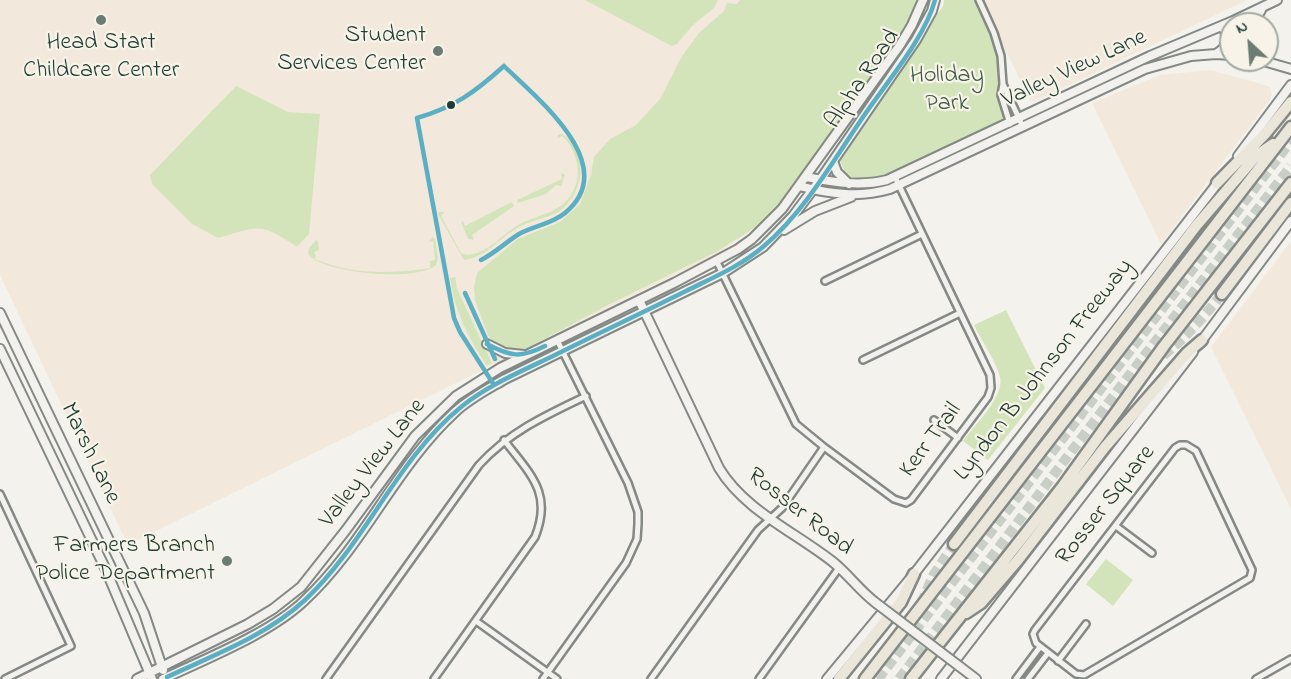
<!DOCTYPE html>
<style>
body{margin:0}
#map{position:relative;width:1291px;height:679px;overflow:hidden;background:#f4f2ec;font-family:"Indie Flower",sans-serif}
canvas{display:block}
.north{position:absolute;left:1219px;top:12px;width:60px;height:60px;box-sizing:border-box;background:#f7f3e8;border:2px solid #a1aaa0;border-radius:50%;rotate:334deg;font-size:16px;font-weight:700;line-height:24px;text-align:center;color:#1f3d34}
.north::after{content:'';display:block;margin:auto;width:21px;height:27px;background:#6a7c74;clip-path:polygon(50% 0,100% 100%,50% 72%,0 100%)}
</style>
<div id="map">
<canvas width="1291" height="679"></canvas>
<div class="north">N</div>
</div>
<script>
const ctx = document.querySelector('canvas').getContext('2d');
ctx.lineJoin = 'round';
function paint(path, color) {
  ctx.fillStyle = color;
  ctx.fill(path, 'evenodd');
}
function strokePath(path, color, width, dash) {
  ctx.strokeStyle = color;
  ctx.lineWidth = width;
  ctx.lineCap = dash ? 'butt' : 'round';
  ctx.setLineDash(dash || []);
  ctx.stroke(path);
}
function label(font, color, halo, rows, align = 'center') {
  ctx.font = font + ' "Indie Flower",sans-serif';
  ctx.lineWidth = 4.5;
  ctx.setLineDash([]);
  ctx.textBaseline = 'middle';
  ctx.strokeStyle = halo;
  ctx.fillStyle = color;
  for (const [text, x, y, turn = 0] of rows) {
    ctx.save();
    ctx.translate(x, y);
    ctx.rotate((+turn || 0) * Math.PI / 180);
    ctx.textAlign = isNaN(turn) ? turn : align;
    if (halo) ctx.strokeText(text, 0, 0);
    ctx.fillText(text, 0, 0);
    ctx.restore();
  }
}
const built = new Path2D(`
 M0 0H916L861 86 774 211 748 233 717 254 128 545 0 275Z
 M982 0H1247L1031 103Z
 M1211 70 1265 85 1270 87 1272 94 1270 100 1161 244 1092 103 1160 75Z
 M1291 241V509L1211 347Z`);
const green = new Path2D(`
 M585 0H718L714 8 692 26 677 44 672 46Z
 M740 0H917L908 26 837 124 796 184 764 222 716 252 608 305 522 351H502L488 335 475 300 474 287 477 273 518 239 560 222 580 204 591 175 594 157 610 139 636 125 660 99 682 56 699 33 724 11 727 3 737 4Z
 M944 0H974L986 22 999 59 998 96 1005 120 885 177 867 181 848 178 840 161 943 6Z
 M236 86 288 112 320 114 309 234 297 247C259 222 261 226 218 238L192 224 152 184 150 175Z
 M562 134C590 151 584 196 558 212 546 219 531 220 519 227 500 237 487 257 464 260L438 214 439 212H444V213L441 216 461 253C477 261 500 238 512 229 525 219 540 217 554 210 571 202 581 182 577 164 575 154 571 143 562 136L558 138V135Z
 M562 173 565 175 561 186 556 185 546 194 518 203 517 200 562 179 561 174Z
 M512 202 514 206 472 235 474 240 468 239 461 222 463 221 465 226Z
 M433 237 435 239 438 258 436 265C418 282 324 274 308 254L309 248 316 240 318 241 319 250 314 252 316 256 315 259C351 275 392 274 430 268V261L435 260 433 241 428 242Z
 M455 277 457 289 492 363 487 366C468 338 455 312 450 278Z
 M1006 310 1045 388 988 460 963 441C974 426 1005 396 1000 377 995 359 982 342 974 325Z
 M1106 559 1133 580 1113 606 1086 584Z`);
const highwayTunnel = new Path2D(`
 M1151 364C1179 346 1201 320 1222 294
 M921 604 933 576 954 544
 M878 679 1291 141
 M899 679 1124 382 1291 166`);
const street = new Path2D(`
 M979 0 994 33 1001 56 1003 84 1001 95 1010 124
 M1003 84 1023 127
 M716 260 796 424 824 447 894 499 906 503 911 500 988 397 991 388 990 375 895 177
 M825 281 922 234
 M863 360 960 313
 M934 420 958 438
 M1180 445H1186L1196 451 1252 570 1250 578 1084 675 1076 674 1036 643 1033 634 1035 630 1175 448Z
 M0 494 71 646 5 679
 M1116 526 1152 553
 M476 621 557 679
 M1058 661 1086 624
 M326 679 479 465C509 432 546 415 586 396
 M434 679 535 537C553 493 530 474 504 440
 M543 679 626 563 637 539 638 524V512L628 483 557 340
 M651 679 758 530 782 508 824 447
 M759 679 839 568
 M1016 679 1040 647
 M1028 679 1048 653
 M1256 679 1291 659`);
const secondary = new Path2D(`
 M1253 24 1261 10
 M1216 54C1228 47 1230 38 1222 26
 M1260 60 1291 69
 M1238 156 1291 85
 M833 161 837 172 849 184
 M806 177C834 182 859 187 887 180L1150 56 1233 21 1277 0
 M799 186C830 194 859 198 890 189L1145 69 1191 56 1216 54 1231 55
 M784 230 815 211 851 197
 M639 300 719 468C744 510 795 532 833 562 848 574 860 591 876 603
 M0 313 144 613 163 670
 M1200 343 1291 221
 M487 344 505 353 524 355
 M0 349 106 570 152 679
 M959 666 976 679
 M137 679 248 624 273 609 301 587 346 530 415 436 456 396 500 368 674 283 738 249 752 239 782 209 900 45 912 25 923 0
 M163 679C207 658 271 633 305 600 364 545 396 466 455 412 470 398 488 389 505 379L723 273 763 247 793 216 820 180 916 40 932 11 935 0
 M827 679 914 574 1220 180
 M941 679 1193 352`);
const highway = new Path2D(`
 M1217 183 1265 134 1291 102
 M1222 294 1291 203
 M954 544 1196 226 1257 155 1273 144
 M966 613 981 603 1018 560 1105 447 1187 353 1202 340
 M839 679 901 602 914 574
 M865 679 1291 127
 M911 679 1063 486 1164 346 1291 183`);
const secondaryBridge = new Path2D(`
 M876 603 959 666`);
const bus1 = new Path2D(`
 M417 118 454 318 460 332 494 385
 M417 118C455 107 475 92 504 66
 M481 260C495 253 506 242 519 234 533 226 552 224 565 213 622 166 538 99 504 66
 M465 293 495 359
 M487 344C511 357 521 358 545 346
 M167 677C214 655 266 636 305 600 366 543 396 460 461 407 488 385 522 371 553 356 597 334 642 313 686 291 712 278 741 266 764 246 805 211 833 161 863 117 886 83 925 38 935 0`);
const markers = [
 [101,20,6,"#6a7c74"],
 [438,51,6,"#6a7c74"],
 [451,105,5,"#1f3d34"],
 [227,561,6,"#6a7c74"]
];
const poiNames = [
 ["Student",426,37],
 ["Services Center",426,65],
 ["Head Start",101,44,"center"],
 ["Childcare Center",101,72,"center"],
 ["Farmers Branch",215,547],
 ["Police Department",215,575]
];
const streetNames = [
 ["Valley View Lane",1075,70,-25],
 ["Alpha Road",864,80,-56],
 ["Lyndon B Johnson Freeway",1045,371,-52],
 ["Kerr Trail",932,441,-53],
 ["Marsh Lane",89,454,64],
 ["Valley View Lane",374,464,-52],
 ["Rosser Square",1107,506,-52],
 ["Rosser Road",799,513,38]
];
const parkNames = [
 ["Holiday",947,77],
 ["Park",947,105]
];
paint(built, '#f2e9dc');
paint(green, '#d4e4ba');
strokePath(highwayTunnel, '#c9cec7', 10, [10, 5]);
strokePath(street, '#848985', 10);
strokePath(secondary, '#848985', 12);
strokePath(highway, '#848985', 15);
strokePath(street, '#f2f1ed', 5);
strokePath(secondary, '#f2f1ed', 8);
strokePath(highway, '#ebe6da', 10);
strokePath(secondaryBridge, '#848985', 12, []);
strokePath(secondaryBridge, '#f2f1ed', 8);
strokePath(bus1, '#5cafc3', 4.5);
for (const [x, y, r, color] of markers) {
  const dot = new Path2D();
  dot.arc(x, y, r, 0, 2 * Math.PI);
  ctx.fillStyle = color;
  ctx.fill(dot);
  strokePath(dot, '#f7f3e8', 2);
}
label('24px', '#1f3d34', '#f7f3e8', poiNames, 'right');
label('24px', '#1f3d34', '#f7f3e8', streetNames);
label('24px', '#3e5c47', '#f7f3e8', parkNames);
</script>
